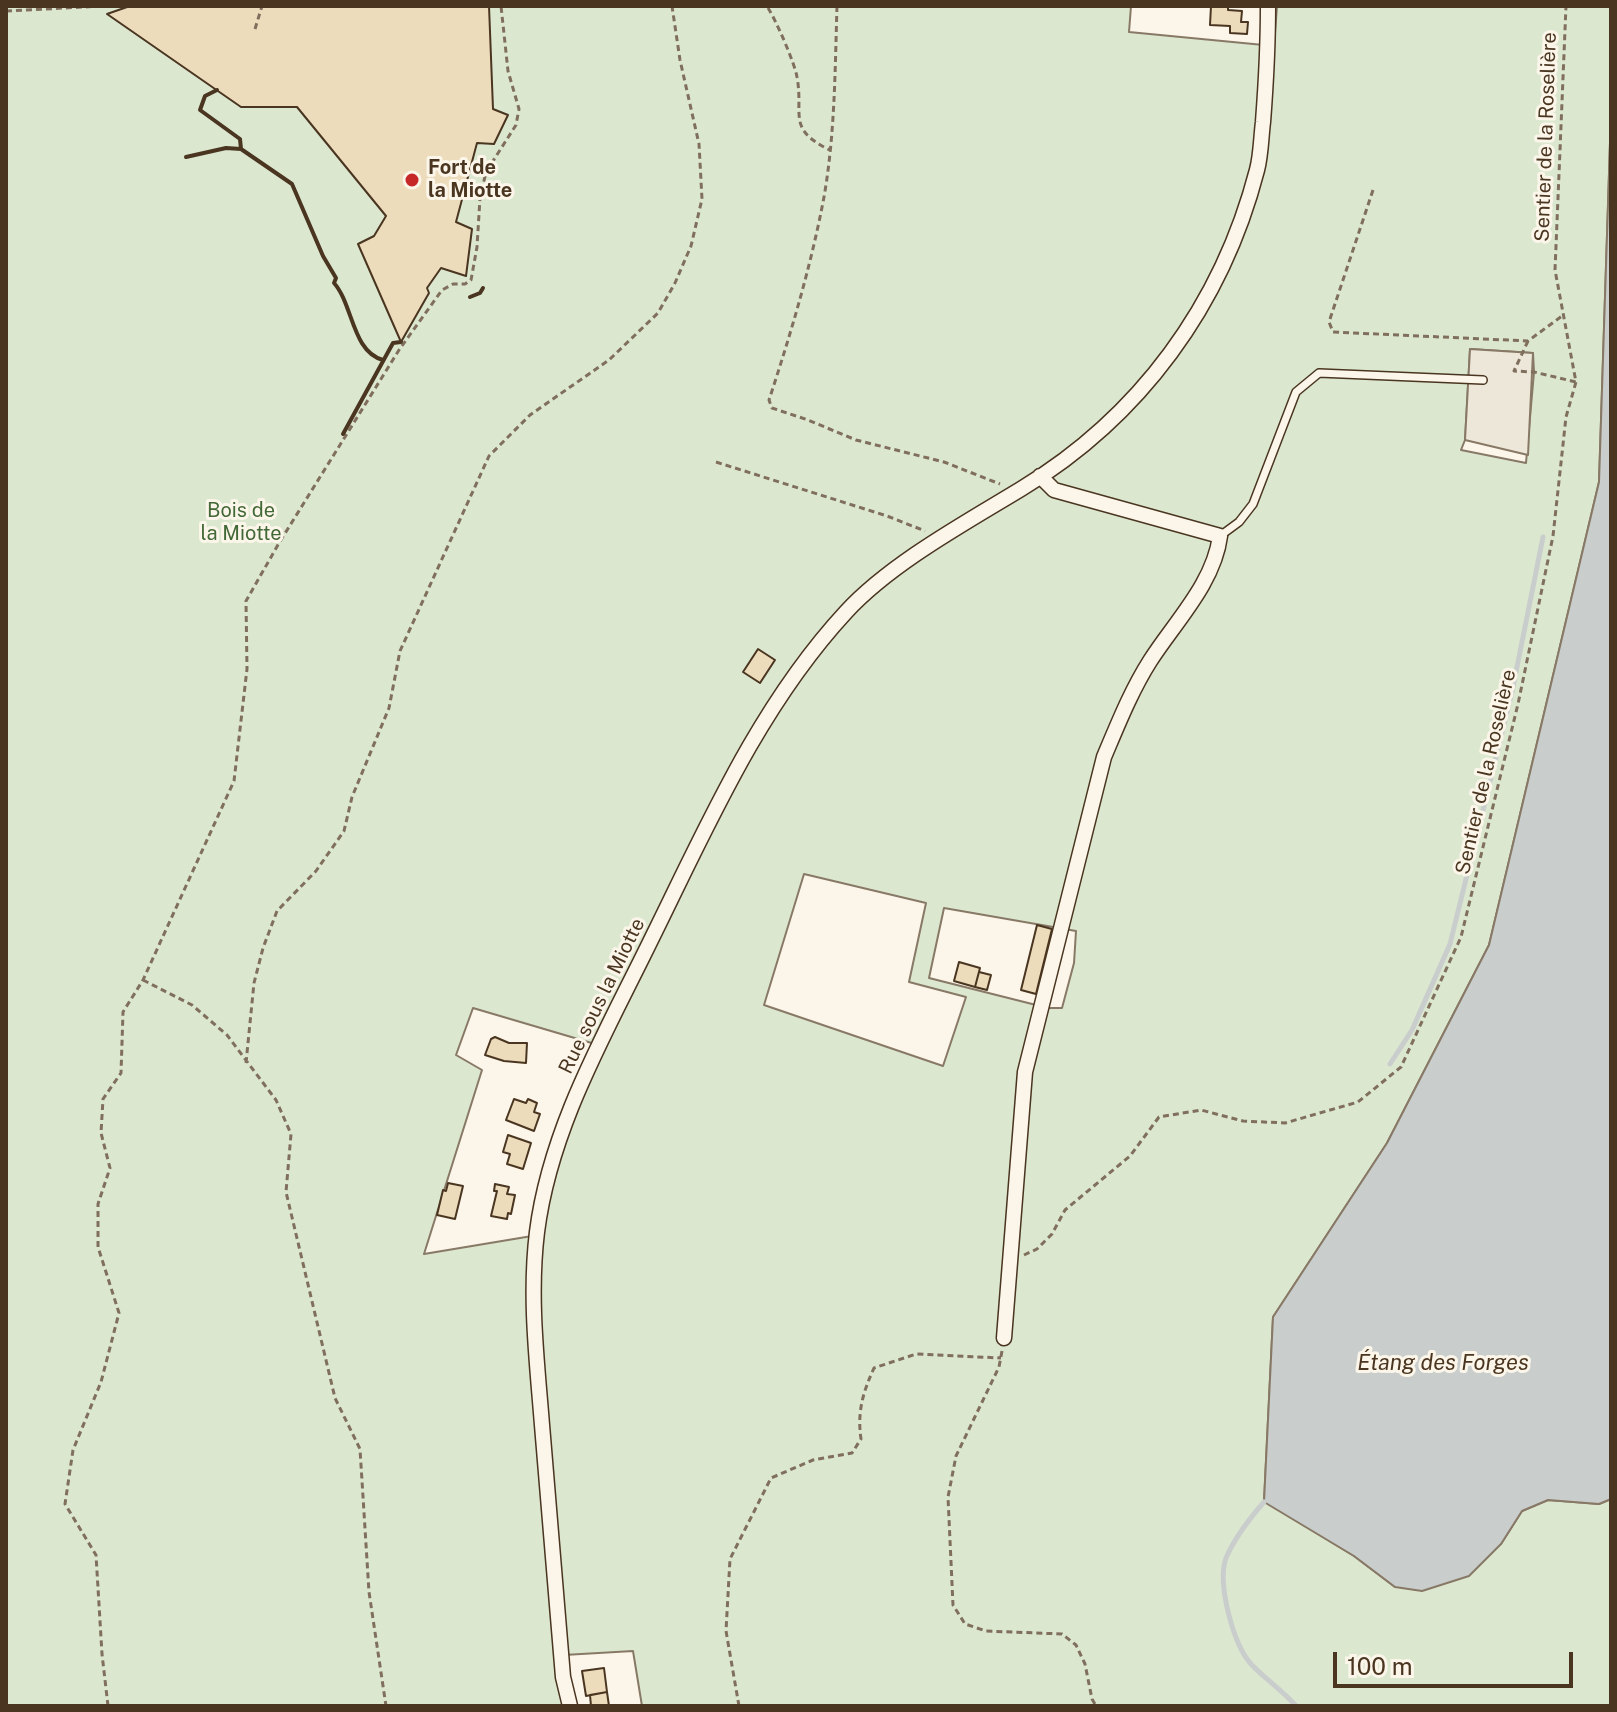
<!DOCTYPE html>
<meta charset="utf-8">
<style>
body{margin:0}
#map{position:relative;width:1617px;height:1712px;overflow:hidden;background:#fbf6e9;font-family:"Public Sans",sans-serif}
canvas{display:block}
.frame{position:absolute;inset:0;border:8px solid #4a3520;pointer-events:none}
.scale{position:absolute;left:1333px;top:1652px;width:240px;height:36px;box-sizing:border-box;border:4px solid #4a3520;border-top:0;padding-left:10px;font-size:24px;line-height:28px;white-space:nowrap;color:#4a3520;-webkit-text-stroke:6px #fbf6e9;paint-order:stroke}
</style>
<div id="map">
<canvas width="1617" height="1712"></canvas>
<div class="frame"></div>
<div class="scale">100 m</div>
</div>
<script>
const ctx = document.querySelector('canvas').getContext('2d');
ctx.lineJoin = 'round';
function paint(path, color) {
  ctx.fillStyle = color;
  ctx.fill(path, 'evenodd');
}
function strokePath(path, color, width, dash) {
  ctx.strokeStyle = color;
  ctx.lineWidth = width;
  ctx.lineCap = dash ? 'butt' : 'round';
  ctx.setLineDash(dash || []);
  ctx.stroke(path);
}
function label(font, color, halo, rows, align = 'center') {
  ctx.font = font + ' "Public Sans",sans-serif';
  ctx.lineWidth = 6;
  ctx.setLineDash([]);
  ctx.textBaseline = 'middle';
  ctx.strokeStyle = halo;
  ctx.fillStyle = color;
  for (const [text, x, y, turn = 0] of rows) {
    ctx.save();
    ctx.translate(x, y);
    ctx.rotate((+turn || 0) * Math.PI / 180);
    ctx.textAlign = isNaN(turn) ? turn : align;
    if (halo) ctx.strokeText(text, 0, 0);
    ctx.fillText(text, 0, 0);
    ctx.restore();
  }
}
const green = new Path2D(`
 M6 6H1131L1129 32 1274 46 1277 6H1611V112L1599 482 1489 945 1387 1143 1273 1317 1264 1501 1354 1556 1395 1587 1501 1544 1522 1511 1548 1500 1599 1504 1611 1499V1706H642L633 1651 564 1655 568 1706H6ZM1470 349 1533 353 1534 372 1526 463 1461 450 1465 440ZM804 874 926 903 909 982 966 997 943 1066 764 1005ZM944 908 1076 931 1074 963 1062 1008H1048L929 978ZM473 1008 595 1044 532 1236 424 1254 482 1070 456 1055Z`);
const parking = new Path2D(`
 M1470 349 1533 353 1528 455 1465 440Z`);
const water = new Path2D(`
 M1611 112V1499L1599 1504 1548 1500 1522 1511 1501 1544 1469 1576 1422 1591 1395 1587 1354 1556 1264 1502 1273 1317 1387 1143 1489 945 1599 482Z`);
const stream = new Path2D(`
 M1390 1064 1412 1030 1450 944 1512 692 1543 537
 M1264 1502C1250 1518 1235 1537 1226 1558 1217 1583 1233 1644 1251 1664 1265 1679 1282 1690 1296 1706`);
const building = new Path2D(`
 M130 6H489L493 109 508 115 494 144 477 143 456 222 472 229 466 276 441 268 427 288 429 293 401 342 358 244 374 236 386 216 297 107H241L107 14Z
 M1211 6H1228V10L1242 11 1241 22H1248L1247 34 1230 33V26L1210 25Z
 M758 649 775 660 760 683 743 672Z
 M1037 925 1052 929 1036 994 1021 990Z
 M959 962 980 968 975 987 954 981Z
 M979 972 991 975 987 990 975 987Z
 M495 1037 509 1043H527L526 1063 504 1061 485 1055 491 1039Z
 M514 1099 526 1103 528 1099 537 1103 534 1112 540 1114 534 1131 506 1120Z
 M508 1135 531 1143 523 1169 507 1164 510 1154 503 1152Z
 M448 1183 463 1186 455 1219 437 1215 443 1190 446 1191Z
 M495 1184 509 1187 507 1194 515 1195 511 1214 508 1213 507 1219 491 1216 497 1191H494Z
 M604 1668 607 1692 586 1696 582 1671Z
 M607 1692 609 1706H591L590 1695Z`);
const path = new Path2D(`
 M837 6C835 70 835 134 824 197 811 266 791 333 769 400L772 408 808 420 856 440 944 462 1000 484
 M768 8C776 20 795 64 797 77 804 115 786 129 830 150
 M6 11 103 6
 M255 29 262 6
 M1373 190 1329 322 1333 332 1528 341 1562 316
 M1528 341 1514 371 1534 372 1576 382
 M716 462 887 516 925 531
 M143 980 192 1005 227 1035 276 1100 291 1134 286 1192 335 1398 360 1449 369 1592 386 1706
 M246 1063 254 983 263 948 277 911 316 871 344 831 352 797 389 708 400 651 489 456 530 415 609 360 658 313 675 283 691 246 702 199 699 144 680 60 672 6
 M1024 1255 1037 1249 1052 1234 1065 1210 1130 1156 1159 1117 1201 1110 1243 1121 1285 1123 1358 1102 1401 1067 1461 937 1518 704 1553 536 1566 417 1576 382 1555 270 1566 6
 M1002 1351 999 1367 956 1456 948 1497 953 1605 965 1624 986 1631 1062 1634 1076 1645 1085 1664 1092 1699 1096 1706
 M108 1706 102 1654 96 1555 65 1504 73 1450 101 1382 119 1313 98 1247V1204L110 1168 101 1133 103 1099 121 1073 123 1012 143 980 234 781 247 669 246 601 279 543 399 350 442 290 453 284H465L471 280 477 247 480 198 486 172 516 125 519 109 508 71 501 6
 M739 1706 726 1631 730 1559 771 1478 813 1460 852 1453 861 1439C857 1412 863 1392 874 1368L916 1354 1001 1358`);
const lane = new Path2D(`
 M1220 536 1239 522 1253 504 1296 392 1319 373 1483 380`);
const street = new Path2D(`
 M1004 1338 1025 1072 1104 757C1118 724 1131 691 1150 661 1175 622 1214 583 1220 536L1054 490 1040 476
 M570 1706 563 1677C556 1593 549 1509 542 1425 537 1361 529 1297 537 1232 550 1129 604 1036 649 944 706 829 758 707 846 612 890 564 965 523 1021 489 1140 417 1222 305 1257 170 1261 155 1261 138 1263 122 1266 83 1268 45 1268 6`);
const wall = new Path2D(`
 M217 90 205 96 200 110 240 139 241 149
 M186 157 226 148 241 149 292 184 323 256 336 278 334 283C353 304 352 352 383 360
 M470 297 480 293 483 288
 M343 434 393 343 401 342`);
const markers = [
 [412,180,8,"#c62828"]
];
const streetNames = [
 ["Sentier de la Roselière",1546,137,-88],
 ["Sentier de la Roselière",1486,772,-77],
 ["Rue sous la Miotte",602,996,-64]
];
const poiNames = [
 ["Fort de",428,168],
 ["la Miotte",428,191]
];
const parkNames = [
 ["Bois de",241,511],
 ["la Miotte",241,534]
];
const waterNames = [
 ["Étang des Forges",1443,1363]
];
paint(green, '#dce7d0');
strokePath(green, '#887966', 2);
paint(parking, '#ede7d9');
strokePath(parking, '#887966', 2);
paint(water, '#c9cecd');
strokePath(water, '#887966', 2);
strokePath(stream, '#c9cecd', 5);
paint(building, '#ecdcbc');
strokePath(building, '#4a3520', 2);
strokePath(lane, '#4a3520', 10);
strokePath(street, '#4a3520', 17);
strokePath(path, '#7f6f5c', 3, [6, 4]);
strokePath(lane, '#fbf6e9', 7);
strokePath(street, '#fbf6e9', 14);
strokePath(wall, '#4a3520', 4);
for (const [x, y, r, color] of markers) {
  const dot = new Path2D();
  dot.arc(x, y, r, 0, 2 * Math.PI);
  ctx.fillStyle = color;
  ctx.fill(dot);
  strokePath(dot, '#fbf6e9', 3);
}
label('20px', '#4a3520', '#fbf6e9', streetNames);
label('bold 20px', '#4a3520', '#fbf6e9', poiNames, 'left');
label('20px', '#436837', '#fbf6e9', parkNames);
label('italic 22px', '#4a3520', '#fbf6e9', waterNames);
</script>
